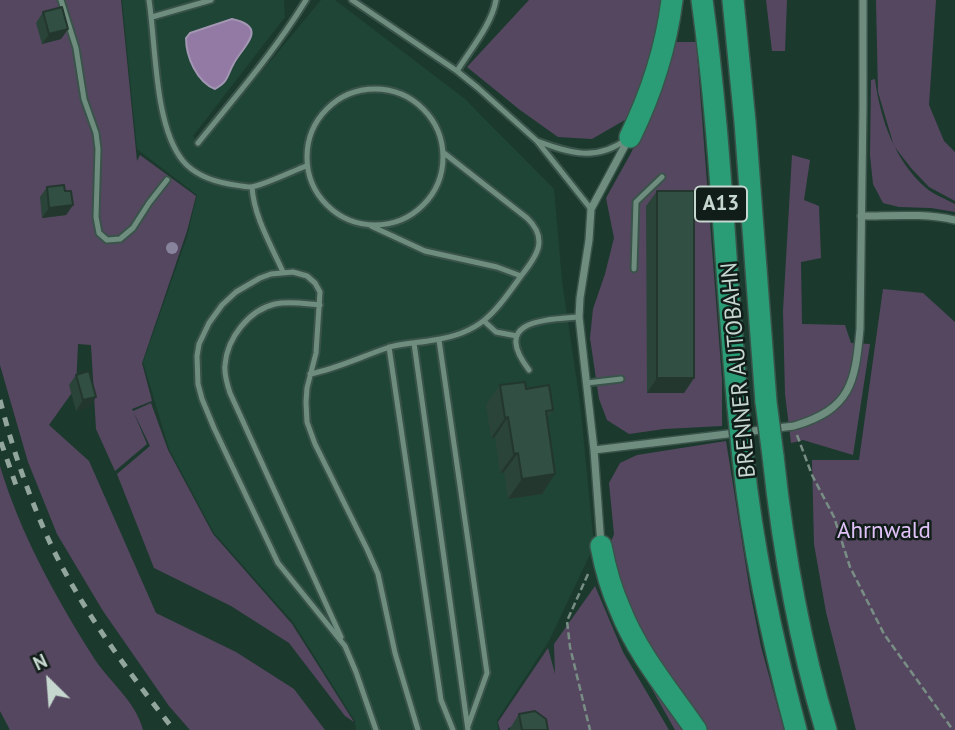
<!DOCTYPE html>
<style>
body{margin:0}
#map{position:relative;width:955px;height:730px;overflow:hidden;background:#1c392d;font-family:"PT Sans",sans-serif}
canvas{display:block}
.north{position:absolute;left:14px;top:646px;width:70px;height:70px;-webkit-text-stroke:5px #111d18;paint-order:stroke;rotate:335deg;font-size:19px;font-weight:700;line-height:28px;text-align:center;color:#c6d7cf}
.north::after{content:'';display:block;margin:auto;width:24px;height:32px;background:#c6d7cf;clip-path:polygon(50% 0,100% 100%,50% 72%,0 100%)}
</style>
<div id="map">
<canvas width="955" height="730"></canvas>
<div class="north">N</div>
</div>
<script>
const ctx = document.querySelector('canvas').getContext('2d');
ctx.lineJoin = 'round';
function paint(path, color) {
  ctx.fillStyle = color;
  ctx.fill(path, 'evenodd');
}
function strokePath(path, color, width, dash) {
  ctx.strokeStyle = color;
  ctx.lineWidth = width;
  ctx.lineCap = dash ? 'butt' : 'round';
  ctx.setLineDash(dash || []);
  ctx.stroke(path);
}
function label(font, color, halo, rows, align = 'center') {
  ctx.font = font + ' "PT Sans",sans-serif';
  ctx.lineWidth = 5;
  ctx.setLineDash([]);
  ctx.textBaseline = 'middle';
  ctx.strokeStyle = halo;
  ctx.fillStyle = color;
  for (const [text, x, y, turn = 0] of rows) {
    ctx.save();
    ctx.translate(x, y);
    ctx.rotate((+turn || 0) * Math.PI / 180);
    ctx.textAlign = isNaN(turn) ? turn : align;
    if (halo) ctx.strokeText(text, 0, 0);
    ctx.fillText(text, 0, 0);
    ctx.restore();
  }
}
const built = new Path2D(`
 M122 0H284L285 17 193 136 201 145 321 0H335L465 99 554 189 562 281 580 403 594 546 549 641 497 720 498 730H356L355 721 293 622 214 533 169 449 143 362 187 237 197 195 137 149Z`);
const green = new Path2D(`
 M0 0H121L137 161 140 155 196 196 187 231 142 363 152 401 132 409 133 411 151 403 168 450 213 534 292 624 354 722 345 716 289 643 231 606 154 568 117 474 150 446 133 411 147 444 115 471 96 429 91 345 78 344 76 387 49 425 89 461 156 613 236 652 294 689 325 730H190L169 706 103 611 57 534 28 462 0 365Z
 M529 0H664L666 19 630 117 592 139 558 137 520 110 467 67Z
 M766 0H787L785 51H772Z
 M876 0H936L929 105 944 141 955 152V201L929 187 911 168 894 146 878 92Z
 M673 42H696L697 52 722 380V426L664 429 629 434 607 420 599 399 590 338 593 309 605 274 614 238 606 198 631 153 651 111Z
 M875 79C880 119 895 161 926 188 934 195 946 199 955 204V212L931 208 899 207 883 203 873 184 870 155 871 80Z
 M792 155 810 160 804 200 819 206 821 258 801 262 802 324 845 325 851 343 870 344 853 455 803 440 791 443 785 394 783 311Z
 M883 289 923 293 955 322V730H856L826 612 814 544 812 460H859Z
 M726 441 750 592 761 647 784 730H675L608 611 598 576 614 534 609 483 620 463 637 455Z
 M0 466C20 533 55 596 92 655 107 680 136 701 143 730H10L0 711Z
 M595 586 623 652 669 730H536L526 724 508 728V730H500L498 722 548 648 555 674 554 644Z`);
const water = new Path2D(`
 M232 19C269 27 244 45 234 63 226 77 230 80 215 89 197 82 186 57 186 38L190 33Z`);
const path = new Path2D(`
 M797 435 812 475 834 517 850 567 884 634 953 730
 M588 574 567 621 570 647 590 730`);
const lane = new Path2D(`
 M61 0 76 48 84 99 96 133 98 149 96 217 99 233 107 240 120 239 133 228 149 203 167 180
 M149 0C156 44 154 126 183 161 194 174 212 181 229 184 236 185 244 187 251 187 262 186 293 171 306 166
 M352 0 457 71 478 88 537 141 591 209
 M152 17 211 0
 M457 71C470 50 492 24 496 0
 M307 157a68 68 0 1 1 136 0a68 68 0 1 1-136 0Z
 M537 141C570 153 596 162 627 139
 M198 143C236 96 275 51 306 0
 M252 187C254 217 271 245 283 272
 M371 226 425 251 497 267 521 276C537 256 549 239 527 218L444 153
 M634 269 636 202 662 177
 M320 305C306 304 290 301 275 304 249 310 227 338 225 365 224 374 227 384 230 393L341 637
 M484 321 496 332 517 336
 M439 340 487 673 468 726
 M414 343 468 730
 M389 347 441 700 453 730
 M529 370C491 320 544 320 579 317
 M310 374C339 368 360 357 387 348 401 343 419 343 434 340 482 333 495 312 521 276
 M587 383 621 379
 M376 730 356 672 345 646 278 563 214 428 202 399 198 384 197 356 199 344 209 323 222 305 236 292 260 278 271 274 293 272 307 276 315 283 320 292 316 353 307 388 306 402 307 422 315 444 367 549 378 574 395 653 418 730`);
const street = new Path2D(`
 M861 216C892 216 924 213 955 220
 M594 450 794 426C851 409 855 383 860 329L863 106V0
 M601 545 594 450 579 317 580 298 589 240 591 209 629 138`);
const highway = new Path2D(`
 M702 0C721 135 725 272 738 407
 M733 0 745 122 766 402
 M630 137C651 94 666 48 672 0
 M773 456C783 549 799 641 826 730
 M743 458C753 550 772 640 796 730
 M601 546C605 567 611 589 620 609 637 653 670 692 696 730`);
const rail = new Path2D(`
 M0 400C13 451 30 500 52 547 84 613 129 673 174 730
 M1 442 18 491`);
const highwayBridge = new Path2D(`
 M766 402 773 456
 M738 407 743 458`);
const trees = [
 [172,248]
];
const wall = new Path2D(`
 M43 12 68 29 61 39 42 44 36 23Z
 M47 187 65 191 73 205 66 215 42 218 40 197Z
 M657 191 694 378 684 393H647L646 206Z
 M76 375 89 407 76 411 69 385Z
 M500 385 526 389 553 410 547 418 542 494 508 499 504 472 500 473 495 437 491 438 486 405Z
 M519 714 548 730H509Z`);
const shadedWall = new Path2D(`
 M68 29 61 39 42 44 49 34Z
 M73 205 66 215 42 218 49 208Z
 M657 378H694L684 393H647Z
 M96 397 89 407 76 411 83 400Z
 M508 417 495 437 491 438 505 418Z
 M518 453 504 472 500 473 514 454Z
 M555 474 542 494 508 499 522 479Z`);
const building = new Path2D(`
 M62 7 68 29 49 34 43 12Z
 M64 185 65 191H71L73 205 49 208 47 187Z
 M657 191H694V378H657Z
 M89 371 96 397 83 400 76 375Z
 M525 382 526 389 549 385 553 410 546 411 555 474 522 479 518 453 514 454 508 417 505 418 500 385Z
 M535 711 546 719 548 730H522L519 714Z`);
const shields = [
 [721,204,52]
];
const shieldNames = [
 ["A13",721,204]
];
const streetNames = [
 ["BRENNER AUTOBAHN",739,370,-95]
];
const parkNames = [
 ["Ahrnwald",884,531]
];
paint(built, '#1f4536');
paint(green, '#564761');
paint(water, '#927aa5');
strokePath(water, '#a296b2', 2);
strokePath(lane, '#3a534a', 9);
strokePath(street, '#3a534a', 10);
strokePath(highway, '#3a534a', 24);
strokePath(path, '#788e84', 2.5, [7, 3.5]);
strokePath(lane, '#6e8d7f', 5);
strokePath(street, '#6e8d7f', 7);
strokePath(highway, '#2a9c76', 21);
strokePath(rail, '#92a69d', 5, [9, 9]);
strokePath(highwayBridge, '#3a534a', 24, []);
strokePath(highwayBridge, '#2a9c76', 21);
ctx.fillStyle = '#88849d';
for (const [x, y] of trees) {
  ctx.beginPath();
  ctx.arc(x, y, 6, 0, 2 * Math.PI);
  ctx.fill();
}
paint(wall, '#2b443a');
paint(shadedWall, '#23372f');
paint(building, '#324f43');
strokePath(building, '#23372f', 2);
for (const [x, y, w] of shields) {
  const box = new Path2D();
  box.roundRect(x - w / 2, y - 17.5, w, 35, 5);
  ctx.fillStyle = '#111d18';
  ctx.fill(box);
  strokePath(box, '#c6d7cf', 2);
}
label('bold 21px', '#c6d7cf', null, shieldNames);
label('23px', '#c6d7cf', '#111d18', streetNames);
label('23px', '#e0c2f8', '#111d18', parkNames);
</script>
